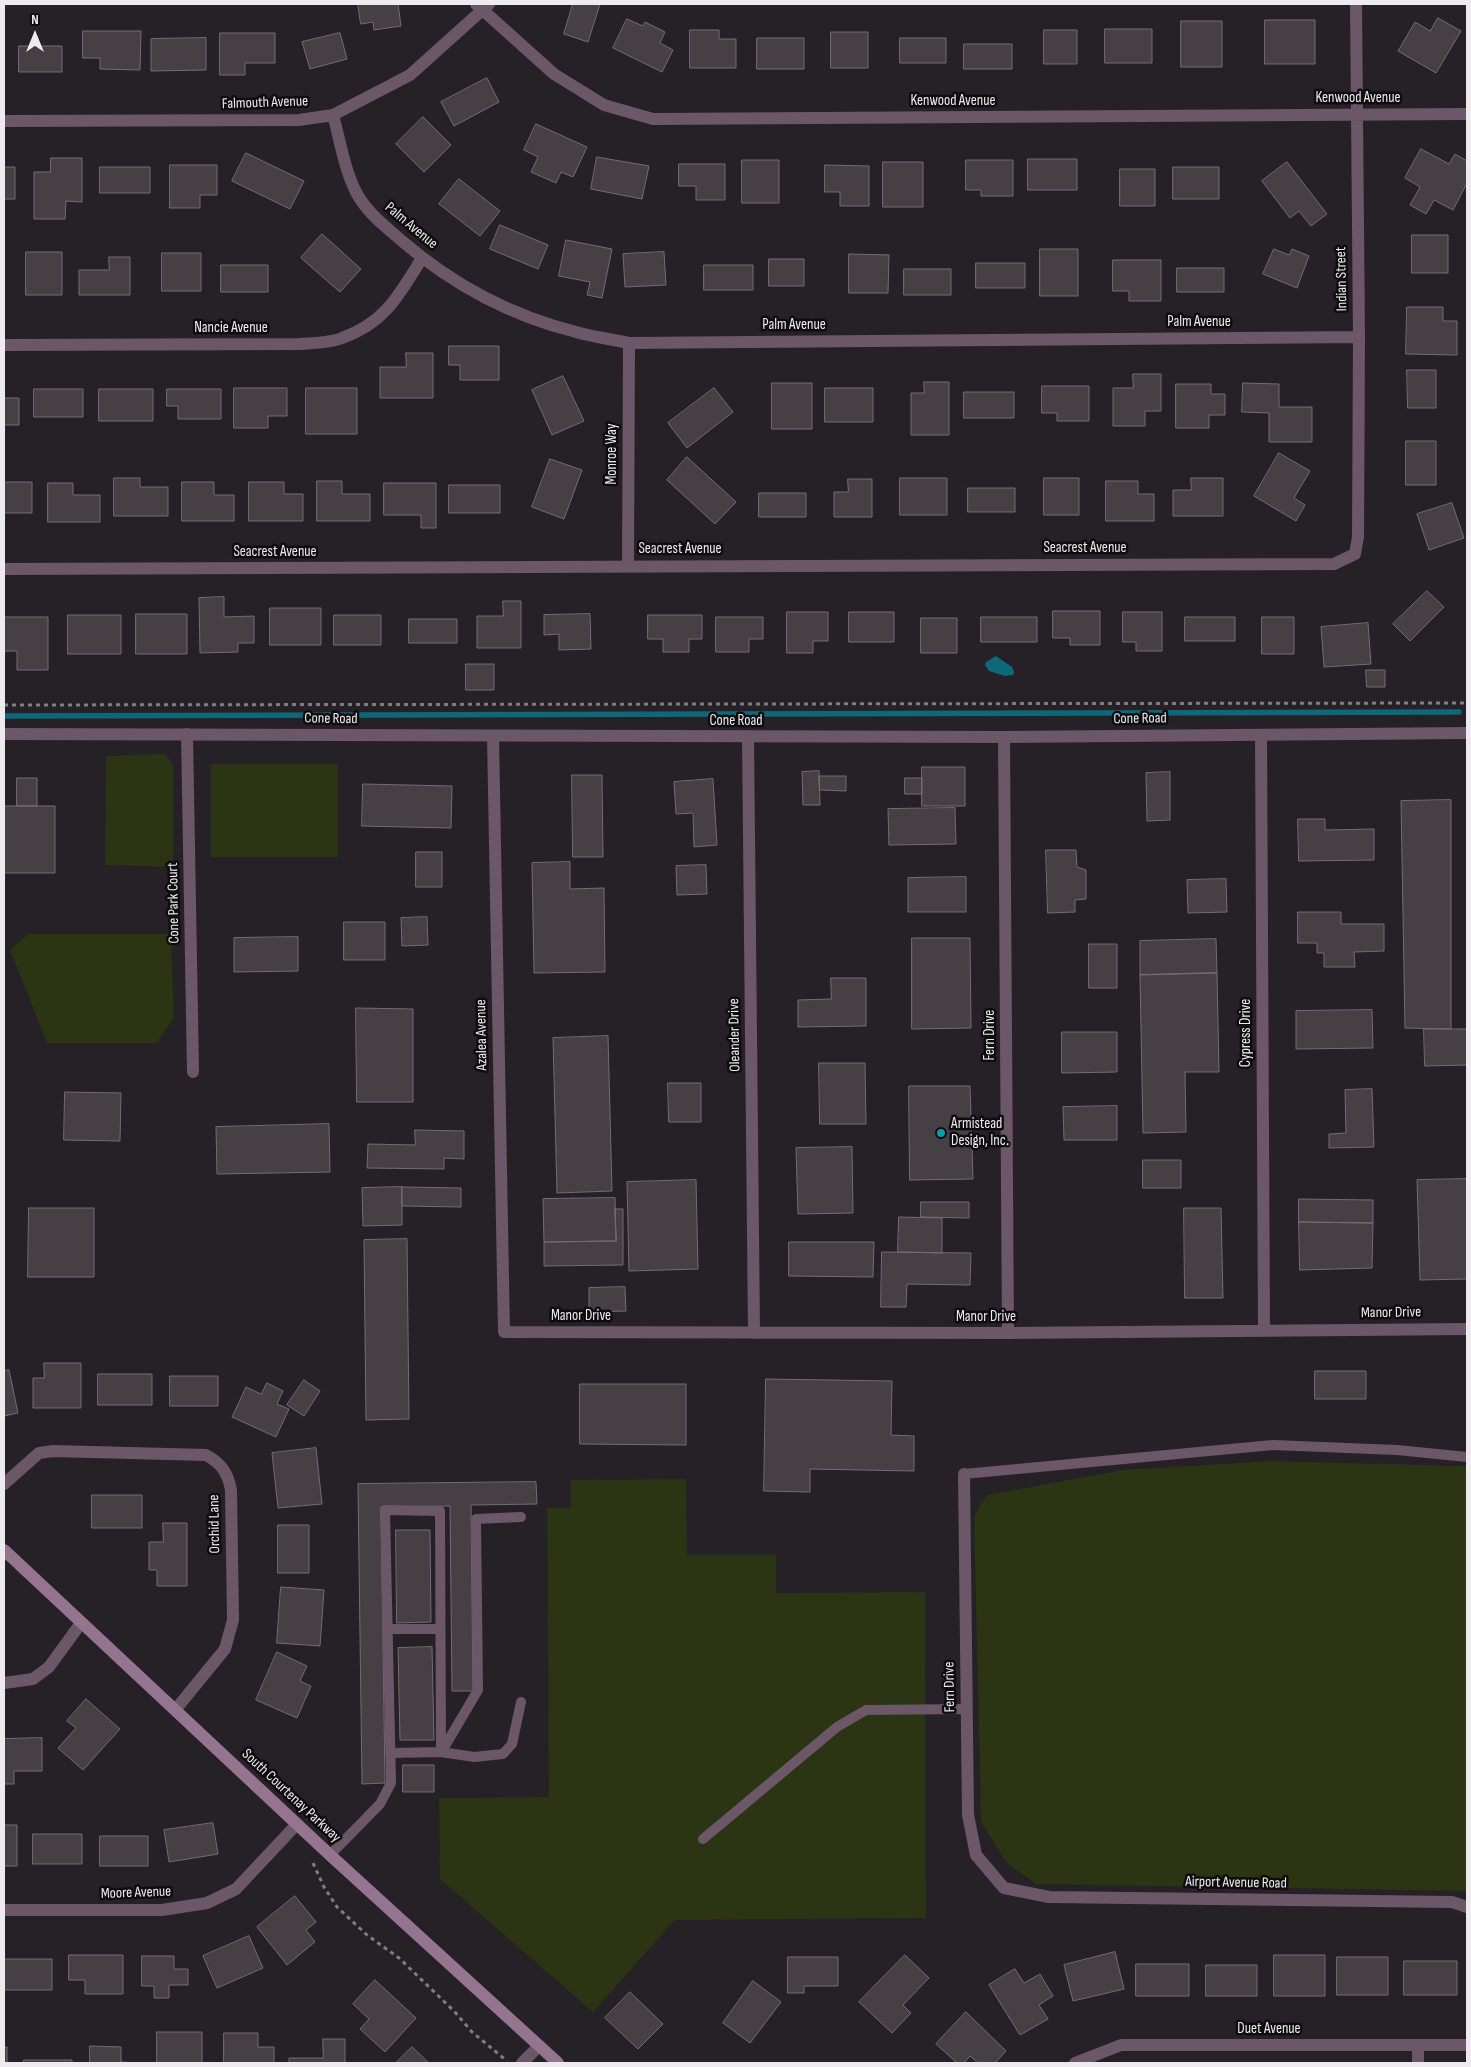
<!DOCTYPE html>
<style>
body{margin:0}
#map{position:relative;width:1471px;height:2067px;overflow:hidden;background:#262127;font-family:"Sofia Sans Condensed",sans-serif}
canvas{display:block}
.frame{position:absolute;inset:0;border:5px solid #eeebef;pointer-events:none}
.north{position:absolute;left:10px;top:10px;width:50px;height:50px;-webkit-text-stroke:4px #0e0c0e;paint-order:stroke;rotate:0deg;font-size:14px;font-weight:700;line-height:20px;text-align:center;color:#eeebef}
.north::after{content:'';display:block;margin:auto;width:18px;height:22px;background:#eeebef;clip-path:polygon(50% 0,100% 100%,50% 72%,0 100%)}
</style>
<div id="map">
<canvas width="1471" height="2067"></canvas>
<div class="frame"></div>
<div class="north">N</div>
</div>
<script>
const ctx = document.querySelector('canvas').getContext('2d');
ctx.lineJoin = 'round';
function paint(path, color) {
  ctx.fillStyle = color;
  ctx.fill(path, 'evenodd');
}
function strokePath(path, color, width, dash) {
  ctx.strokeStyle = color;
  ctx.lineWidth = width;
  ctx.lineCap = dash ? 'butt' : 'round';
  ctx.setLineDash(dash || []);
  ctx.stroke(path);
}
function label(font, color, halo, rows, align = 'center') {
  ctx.font = font + ' "Sofia Sans Condensed",sans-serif';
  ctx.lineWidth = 5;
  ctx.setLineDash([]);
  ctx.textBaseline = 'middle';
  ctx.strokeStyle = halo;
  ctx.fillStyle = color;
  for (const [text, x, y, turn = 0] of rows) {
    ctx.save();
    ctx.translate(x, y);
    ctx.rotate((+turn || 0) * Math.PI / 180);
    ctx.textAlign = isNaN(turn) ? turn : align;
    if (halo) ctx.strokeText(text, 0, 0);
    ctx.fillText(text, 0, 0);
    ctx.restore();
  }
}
const green = new Path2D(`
 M164 754 173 764V867L105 865 106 756Z
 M211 764H338V857H211Z
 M28 934H171L174 1017 157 1043H47L10 950Z
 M1269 1461 1467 1466V1891L1036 1884 1007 1863 981 1822 974 1516 987 1495 1123 1470Z
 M686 1479 687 1555H776V1593L925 1592 926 1918 675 1920 593 2012 440 1879 439 1798 549 1797 547 1508H571V1480Z`);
const water = new Path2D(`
 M996 656 1012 667 1014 672 1013 675 1005 676 989 671 985 665 986 662Z`);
const stream = new Path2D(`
 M4 716 1459 712`);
const building = new Path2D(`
 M358 4H398L401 26 374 30 373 22 361 24Z
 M573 4H600L588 42 564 34Z
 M1438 18 1461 31 1436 73 1398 51 1415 22 1430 31Z
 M627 19 643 26 645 22 665 32 660 43 673 50 662 72 613 48Z
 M1265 20H1315V64H1265Z
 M1181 21H1222V67H1181Z
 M1105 29H1152V63H1105Z
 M690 30H719V39H736V68H690Z
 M1044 30H1077V64H1044Z
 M83 31H141L140 70 100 69V58H83Z
 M831 32H868V68H831Z
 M220 33H275V63H245V75H220Z
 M340 33 347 59 310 69 302 42Z
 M206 38V70L151 71V39Z
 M757 38H804V69H757Z
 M900 38H946V63H900Z
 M964 44H1012V69H964Z
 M19 46H62V72H19Z
 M487 78 499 102 454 126 441 102Z
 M423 117 451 145 424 172 396 144Z
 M536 124 587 147 573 177 561 172 556 183 531 172 538 157 524 150Z
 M1421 149 1449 164 1455 154 1467 161V183L1453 210 1434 200 1426 214 1410 205 1420 187 1405 178Z
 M246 153 304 181 290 209 232 181Z
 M597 157 649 166 642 199 591 189Z
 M51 158H82V202L66 201 65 219H34V172H50Z
 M1028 159H1077V190H1028Z
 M742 160H779V203H742Z
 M966 160H1013V196H981V190H966Z
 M883 162H923V207H883Z
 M1287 162 1327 214 1311 226 1299 211 1290 218 1262 181Z
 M679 164H725V200H696V186H679Z
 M170 165H217V195H200V208H170Z
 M825 165 869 166V206H840V192H825Z
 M4 167H15V199H4Z
 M100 167H150V193H100Z
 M1173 167H1219V199H1173Z
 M1120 169H1155V206H1120Z
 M459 179 500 211 480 236 439 204Z
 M500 225 548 245 538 269 490 249Z
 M322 234 361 269 340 292 301 258Z
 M1412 235H1448V273H1412Z
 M566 240 612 249 602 298 587 295 590 282 559 276Z
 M1040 249H1078V296H1040Z
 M1274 249 1289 255 1292 249 1309 256 1297 288 1263 274Z
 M26 252H62V295H26Z
 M664 252 666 285 625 287 623 254Z
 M162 253H201V291H162Z
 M849 254 889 255 888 293H849Z
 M109 257H130V295H79V270H109Z
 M769 259H804V286H769Z
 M1113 260H1161V301H1129V291H1113Z
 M976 263H1025V288H976Z
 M221 265H268V292H221Z
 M704 265H753V290H704Z
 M1177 268H1224V292H1177Z
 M904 269H951V295H904Z
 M1407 307H1443V321H1457V355L1406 354Z
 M449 346H499V380H460V365H449Z
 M406 353H433V398H380V367H406Z
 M1407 370H1436V408H1408Z
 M1133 374H1161V411H1145V426H1113V388H1133Z
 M563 376 584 421 552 435 532 390Z
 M924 382H949V435H911V393H924Z
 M772 383H812V429H772Z
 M1243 383 1279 384V407H1312V442H1269V413L1242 412Z
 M1176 384H1211V394H1225V415H1209V428H1176Z
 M1042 386H1089V421H1057V413H1042Z
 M234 388H287V416H268V428H234Z
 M306 388H357V434H306Z
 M714 388 733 412 687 448 668 423Z
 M825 388H873V422H825Z
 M34 389H83V417H34Z
 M99 389H153V421H99Z
 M167 389H221V419H178V406H167Z
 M964 392H1014V418H964Z
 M4 398H19V425H4Z
 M1406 441H1436V485H1406Z
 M1279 453 1310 471 1294 498 1305 505 1296 521 1254 496Z
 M687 457 736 502 715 524 667 480Z
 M550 459 582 470 564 519 532 507Z
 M114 478H140V487H168V516H114Z
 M900 478H947V515H900Z
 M1044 478H1079V515H1044Z
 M1191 478H1223V516H1173V490H1191Z
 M848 479H872V517H834V492H848Z
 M317 481H342V494H370V521H317Z
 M1106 481H1138V494H1154V521H1106Z
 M4 482H32V513H4Z
 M182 482H214V495H234V521H182Z
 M249 482H284V494H303V521H249Z
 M48 483H73V495H100V522H48Z
 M384 483H436V528H421V515H384Z
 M449 485H500V513H449Z
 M968 488H1015V512H968Z
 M759 493H806V517H759Z
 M1452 503 1464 538 1429 550 1417 514Z
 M1427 591 1444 607 1410 641 1393 624Z
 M224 597V617L254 616V643H238V652L200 653 199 598Z
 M503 601H521V648H477V616H503Z
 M270 608H321V645H270Z
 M1053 611H1100V645H1070V638H1053Z
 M787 612H828V641H813V653H787Z
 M849 612H894V642H849Z
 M1123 612H1162V651H1136V642H1123Z
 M136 614H187V654H136Z
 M590 614 591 649 559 650V634L544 635V615Z
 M68 615H121V654H68Z
 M334 615H381V645H334Z
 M648 615H702V639H689V652H663V639H648Z
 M4 617H48V670H17V651H4Z
 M716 617H763V639H749V652H716Z
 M981 617H1037V642H981Z
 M1185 617H1235V641H1185Z
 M1262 617H1294V654H1262Z
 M921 618H957V653H921Z
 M409 619H457V643H409Z
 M1368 623 1371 664 1324 667 1321 627Z
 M466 664H494V690H466Z
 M1366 670H1385V687H1367Z
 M922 767H965V806H922Z
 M819 771 820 805H803L802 772Z
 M1170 772V820L1147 821 1146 773Z
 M572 775H602L603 857H573Z
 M819 776H846V791L820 790Z
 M17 778H37V806H17Z
 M905 778H922V794H905Z
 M713 779 717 845 694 847 693 813 676 814 674 782Z
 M363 784 452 786 451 828 362 826Z
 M1451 800V1029L1405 1028 1401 801Z
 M5 806H55V873H5Z
 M955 808 956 844 889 845 888 809Z
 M1298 819H1325V830L1374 829V860L1299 861Z
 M1046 850H1076L1077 867 1086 870V899L1075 900V912L1048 913Z
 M416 852H442V887H416Z
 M570 862V889L604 888 605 972 534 973 532 863Z
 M706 865 707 894 677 895 676 866Z
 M966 877V912H908V878Z
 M1226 879 1227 912 1188 913 1187 880Z
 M1298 912H1341V924H1384V951L1354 952 1355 967H1324V953H1317V943H1298Z
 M427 917 428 945 402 946 401 918Z
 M344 922H385V960H344Z
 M298 937V971L234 972V938Z
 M912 938H970L971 1028 912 1029Z
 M1216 939 1217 973 1140 975V941Z
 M1089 944H1117V988H1089Z
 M1217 973 1219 1072H1185L1186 1132 1143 1133 1140 975Z
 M831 978H866V1026L798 1027V1000L831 999Z
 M356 1008 413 1009V1102H357Z
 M1372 1010 1373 1048 1296 1049V1011Z
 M1424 1029H1467V1065L1425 1066Z
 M1062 1032H1117V1072L1062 1073Z
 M608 1036 612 1191 557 1193 553 1038Z
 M819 1063H865L866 1124H820Z
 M668 1083H701V1122H669Z
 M909 1086H970L973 1179 910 1180Z
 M1372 1089 1374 1147 1329 1148V1134L1346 1133 1345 1090Z
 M65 1092 121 1093 120 1141 64 1140Z
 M1117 1106V1140H1064L1063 1107Z
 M329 1124 330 1172 217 1174 216 1127Z
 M415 1130 464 1131V1159L444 1158V1169L367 1168 368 1144 415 1145Z
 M852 1147 853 1213 798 1214 796 1148Z
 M1143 1160H1181V1188H1143Z
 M1467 1179V1279L1420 1280 1417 1180Z
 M696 1180 698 1269 629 1271 627 1182Z
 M402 1187V1225L363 1226 362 1188Z
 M402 1187 461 1188V1207L402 1206Z
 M615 1198 616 1241 544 1242 543 1199Z
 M1299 1199 1373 1200V1223L1299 1222Z
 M921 1202H969V1218L921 1217Z
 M29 1208H94V1277H28Z
 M1184 1208H1221L1223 1298H1185Z
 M615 1209H623V1265L544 1266V1242L616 1241Z
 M899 1217 942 1218V1253L898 1252Z
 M1299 1222 1373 1223 1372 1268 1300 1270Z
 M407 1239 409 1419 366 1420 364 1240Z
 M789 1242H874L873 1277 789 1276Z
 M882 1252 971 1253 970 1285 907 1284 906 1307H881Z
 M625 1287 626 1311 589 1312V1288Z
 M44 1363H81V1408H33V1378H44Z
 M9 1370 18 1413 4 1416V1371Z
 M1315 1371H1366V1399H1315Z
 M98 1374H152V1405H98Z
 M170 1376H218V1406H170Z
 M766 1379 892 1381 891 1435 914 1436V1471L810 1469V1492L764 1491Z
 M304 1380 320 1391 304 1416 287 1405Z
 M267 1383 283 1391 277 1404 289 1409 276 1437 232 1417 246 1387 261 1394Z
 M580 1384H686V1445L580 1444Z
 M316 1448 322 1504 278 1508 272 1453Z
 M536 1482 537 1504 471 1505 473 1691H452L450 1506 381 1507 385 1783 362 1784 358 1484Z
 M92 1495H142V1528H92Z
 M163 1523H187V1586H157V1570H149V1542H163Z
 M278 1525H309V1573H278Z
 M396 1530H430L431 1622 397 1623Z
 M281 1587 324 1590 320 1646 277 1643Z
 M432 1647 434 1740H400L398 1648Z
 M277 1652 307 1666 300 1681 311 1686 297 1718 256 1700Z
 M86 1699 120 1729 83 1770 58 1748 76 1728 67 1721Z
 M42 1738V1771H14V1784H4V1739Z
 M403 1765H434V1792H403Z
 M213 1823 218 1854 169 1862 164 1830Z
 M4 1825H17V1866H4Z
 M33 1834H82V1864H33Z
 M100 1836H148V1866H100Z
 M295 1896 316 1922 306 1930 315 1942 287 1965 257 1927Z
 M249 1936 263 1968 217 1988 203 1956Z
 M1115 1952 1124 1989 1073 2001 1064 1965Z
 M69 1955H123V1994H85V1980H69Z
 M905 1955 929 1978 903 2005 911 2013 892 2033 859 2002Z
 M1274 1955H1325V1996H1274Z
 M142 1956H174V1969H188V1985H169V1998H154V1986H142Z
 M788 1957H838V1986H804V1993H788Z
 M1337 1957H1388V1995H1337Z
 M5 1959H52V1990H5Z
 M1404 1961H1457V1995H1404Z
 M1136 1964H1189V1996H1136Z
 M1206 1965H1257V1996H1206Z
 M1015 1969 1024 1983 1040 1974 1053 1996 1039 2005 1048 2019 1020 2035 989 1985Z
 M375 1980 416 2018 385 2052 360 2029 369 2019 353 2004Z
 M753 1981 781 2002 750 2043 723 2023Z
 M630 1992 663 2024 638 2049 605 2018Z
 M966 2012 1006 2051 995 2063H978L970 2056 964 2063H957L936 2044Z
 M157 2032H202V2063H157Z
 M224 2033H258V2047H274V2063H224Z
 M323 2039H345V2063H289V2058H323Z
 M90 2046 121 2047V2062L138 2063H90Z
 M4 2047H7V2063H4Z
 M412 2047 429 2063H396Z
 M24 2060H72V2063H24Z`);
const path = new Path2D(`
 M4 705 1467 703
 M313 1863 324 1887 337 1907 367 1935 399 1958 454 2011 472 2032 507 2061`);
const service = new Path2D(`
 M964 1474 1273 1445 1397 1450 1467 1457
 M387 1629H440
 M442 1751 478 1690 476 1519 521 1517
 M390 1753 441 1752 474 1757 503 1754 512 1744 521 1702
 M703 1839 837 1727 866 1710 967 1709
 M330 1855 380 1804 391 1783 385 1510 440 1511 441 1752`);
const minor = new Path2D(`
 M476 4 554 74 604 105 653 119 1467 114
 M333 115C340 140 344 168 356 192 367 213 385 226 402 241 453 285 512 316 576 332 593 337 611 339 629 343L1359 337
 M4 121 299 120 333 115 410 75 489 4
 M4 345 300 344C313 343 330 343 342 338 385 323 399 295 422 258
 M628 566 629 343
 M4 569 1334 564 1355 554 1358 537 1359 337 1356 4
 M187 734 193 1072
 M1261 735 1264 1331
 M493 736 504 1332 1008 1333 1467 1329
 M748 737 754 1333
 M1004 737 1008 1333
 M964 1474 968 1815 976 1855 1004 1888 1049 1897 1452 1902 1467 1907
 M4 1484 39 1453 53 1451 206 1455C221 1463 228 1473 231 1490L233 1620 225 1649 176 1709
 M4 1683 33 1679 49 1667 81 1623
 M4 1910H162L207 1903 236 1889 297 1824
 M1418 2045V2063
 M522 2063 539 2046
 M1075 2063 1121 2045H1467`);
const tertiary = new Path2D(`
 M4 734 1004 737 1467 733`);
const secondary = new Path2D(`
 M4 1550 330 1855 558 2063`);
const markers = [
 [941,1133,5,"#0f9aa8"]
];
const streetNames = [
 ["Kenwood Avenue",1358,98],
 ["Kenwood Avenue",953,101],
 ["Falmouth Avenue",265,103,-2],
 ["Palm Avenue",411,226,40],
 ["Indian Street",1342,279,-91],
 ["Palm Avenue",1199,322],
 ["Palm Avenue",794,325],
 ["Nancie Avenue",231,328],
 ["Monroe Way",612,454,-90],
 ["Seacrest Avenue",1085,548],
 ["Seacrest Avenue",680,549],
 ["Seacrest Avenue",275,552],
 ["Cone Road",331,719,1],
 ["Cone Road",1140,719,-1],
 ["Cone Road",736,721],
 ["Cone Park Court",174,903,-91],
 ["Cypress Drive",1246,1033,-90],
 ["Azalea Avenue",482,1035,-91],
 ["Oleander Drive",735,1035,-91],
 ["Fern Drive",990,1035,-90],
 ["Manor Drive",1391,1313,-1],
 ["Manor Drive",581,1316],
 ["Manor Drive",986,1317],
 ["Orchid Lane",215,1524,-91],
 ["Fern Drive",950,1687,-91],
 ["South Courtenay Parkway",291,1796,43],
 ["Airport Avenue Road",1236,1883,1],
 ["Moore Avenue",136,1893,-2],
 ["Duet Avenue",1269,2029]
];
const poiNames = [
 ["Armistead",951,1124],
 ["Design, Inc.",951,1141]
];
paint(green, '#2b3413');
paint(water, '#0d697a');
strokePath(stream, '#0d697a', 5.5);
paint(building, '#463f44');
strokePath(building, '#746c71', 1);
strokePath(path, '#807c81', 3, [4, 4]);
strokePath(service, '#6b5767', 10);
strokePath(minor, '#6b5767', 12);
strokePath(tertiary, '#6b5767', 12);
strokePath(secondary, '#94748e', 12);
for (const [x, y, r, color] of markers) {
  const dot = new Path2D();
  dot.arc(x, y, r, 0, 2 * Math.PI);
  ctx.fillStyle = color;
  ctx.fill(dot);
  strokePath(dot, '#0e0c0e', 2);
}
label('15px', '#eeebef', '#0e0c0e', streetNames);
label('15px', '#eeebef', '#0e0c0e', poiNames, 'left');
</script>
